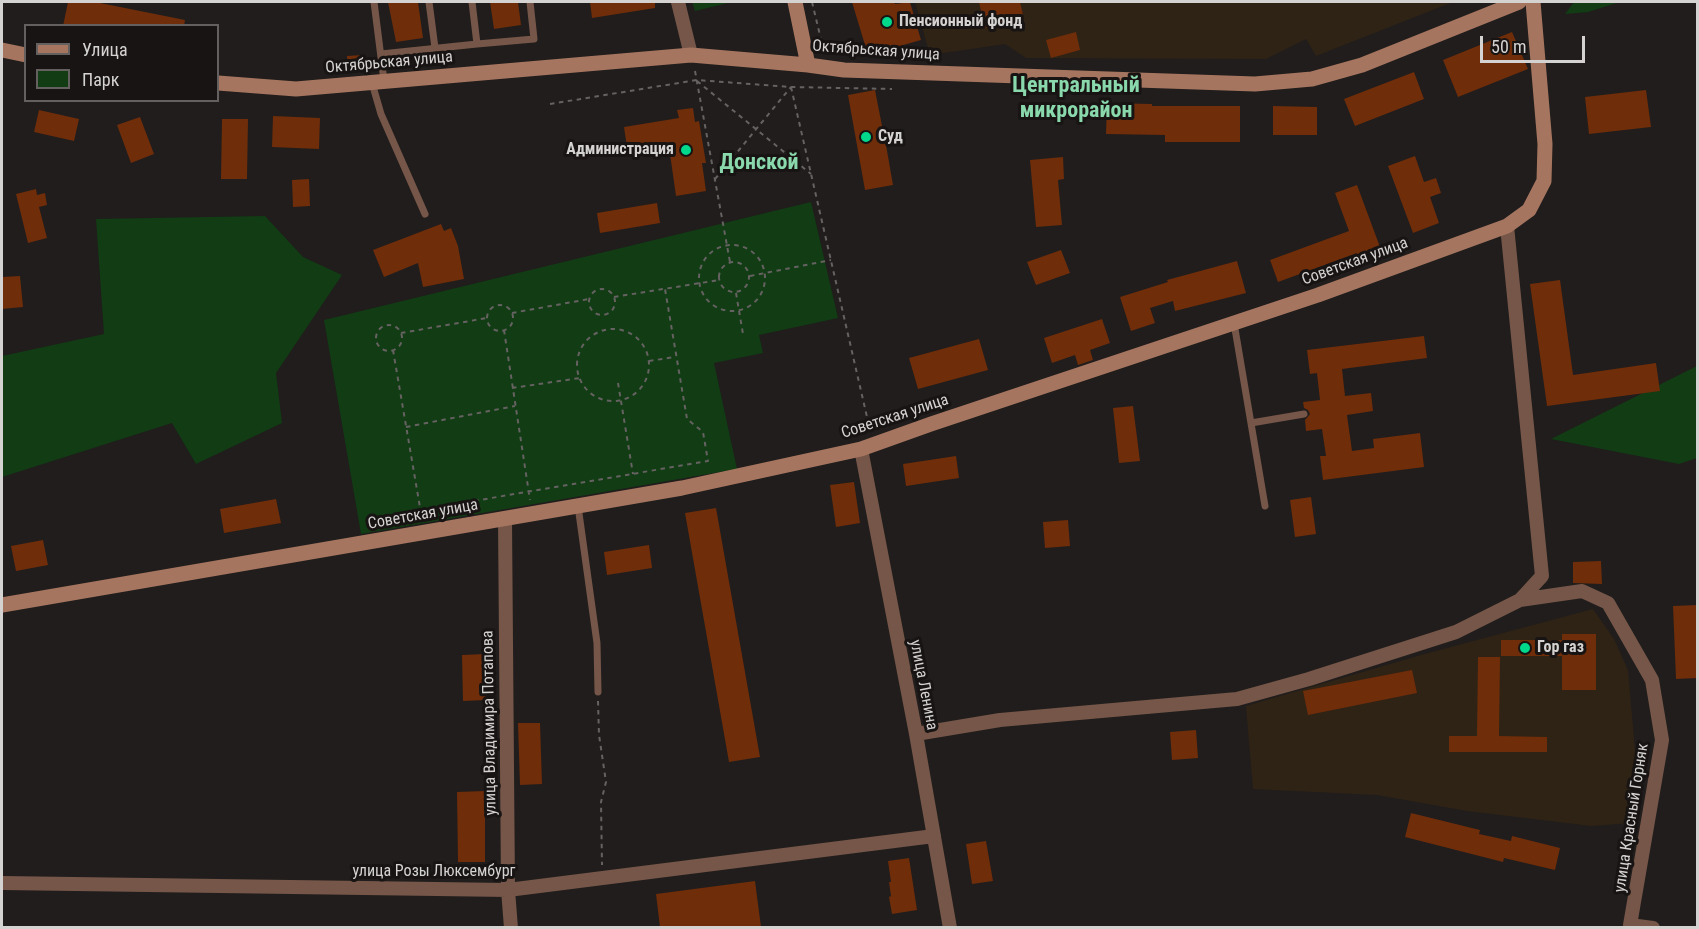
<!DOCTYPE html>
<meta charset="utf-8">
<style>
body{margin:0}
#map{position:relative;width:1699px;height:929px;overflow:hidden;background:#201d1c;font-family:"Roboto Condensed",sans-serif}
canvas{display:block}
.frame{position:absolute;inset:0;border:3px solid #d5d3d2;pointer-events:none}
.legend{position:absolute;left:24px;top:24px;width:195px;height:78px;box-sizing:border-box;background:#171413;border:2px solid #63605f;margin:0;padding:8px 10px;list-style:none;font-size:18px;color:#d5d3d2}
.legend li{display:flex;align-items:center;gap:12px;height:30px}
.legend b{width:30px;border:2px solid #63605f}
.scale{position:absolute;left:1480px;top:36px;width:105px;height:27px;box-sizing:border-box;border:3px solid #d5d3d2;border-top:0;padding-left:8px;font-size:18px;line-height:21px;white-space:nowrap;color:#d5d3d2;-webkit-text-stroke:4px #171413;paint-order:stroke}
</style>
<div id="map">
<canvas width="1699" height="929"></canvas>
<div class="frame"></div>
<ul class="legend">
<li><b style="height:8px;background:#a6755f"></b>Улица</li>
<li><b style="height:16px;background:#113c14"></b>Парк</li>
</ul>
<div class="scale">50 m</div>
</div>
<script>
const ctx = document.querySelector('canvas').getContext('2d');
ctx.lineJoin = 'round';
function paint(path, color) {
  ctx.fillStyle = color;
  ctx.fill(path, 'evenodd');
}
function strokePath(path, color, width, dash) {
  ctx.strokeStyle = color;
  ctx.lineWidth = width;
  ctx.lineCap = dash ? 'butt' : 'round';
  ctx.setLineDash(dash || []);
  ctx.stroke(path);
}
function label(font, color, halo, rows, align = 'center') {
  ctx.font = font + ' "Roboto Condensed",sans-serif';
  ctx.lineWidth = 6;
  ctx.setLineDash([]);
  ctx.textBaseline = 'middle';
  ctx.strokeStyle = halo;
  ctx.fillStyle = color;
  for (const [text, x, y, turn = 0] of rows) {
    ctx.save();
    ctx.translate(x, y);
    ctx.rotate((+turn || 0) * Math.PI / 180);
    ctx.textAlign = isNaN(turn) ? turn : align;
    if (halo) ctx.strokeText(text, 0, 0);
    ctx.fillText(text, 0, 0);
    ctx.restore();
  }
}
const industrial = new Path2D(`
 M915 2H1453L1316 56 1306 39 1266 59 1026 58 1005 44 930 55Z
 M1593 609 1614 639 1628 670 1637 773 1632 823 1591 826 1467 811 1377 795 1253 789 1246 706 1421 655Z`);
const green = new Path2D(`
 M692 2H732L695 11Z
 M1574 2H1620L1588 12 1565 14Z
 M811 202 838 318 759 335 763 353 714 363 737 469 361 534 324 320Z
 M265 216 303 257 342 275 276 373 282 423 196 464 172 423 2 477V356L104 334 96 219Z
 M1697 366V458L1679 464 1551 439Z`);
const building = new Path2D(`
 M68 2H95L185 20 184 26H63Z
 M388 2H418L423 38 396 42Z
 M490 2H518L521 25 494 29Z
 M590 2H655V8L592 18Z
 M852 2H894L895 4 910 2 921 40 868 55Z
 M979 2H1020L1024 19 985 28Z
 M1076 32 1080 50 1051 58 1046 40Z
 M1512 32 1528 69 1458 97 1443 60Z
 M363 55 364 66 348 68 347 56Z
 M1414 72 1424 99 1355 126 1344 99Z
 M875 90 883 131 893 129 895 143 886 145 893 185 865 190 848 95Z
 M1646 90 1651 127 1589 134 1585 97Z
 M1107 103 1152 104V106H1240V142H1165V135L1106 134Z
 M1273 106 1317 107V135H1273Z
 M693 108 695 122 699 121 706 163H702L706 191 676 196 669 147 628 154 624 127 679 118 677 110Z
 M39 110 79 119 74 141 34 132Z
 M273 116 320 118 319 149 272 147Z
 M140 117 154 154 131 163 117 125Z
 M222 119H248L247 179H221Z
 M1415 156 1424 182 1436 178 1441 193 1430 197 1439 223 1413 233 1388 166Z
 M1063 157 1064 179 1058 180 1062 225 1036 227 1030 160Z
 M309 179 310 206 293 207 292 180Z
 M1357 185 1380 247 1357 255V253L1278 282 1270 260 1349 231 1335 193Z
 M36 189 37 195 45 193 47 205 39 207 47 238 28 243 16 194Z
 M657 203 660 223 600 233 597 213Z
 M441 224 444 231 451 228 458 246 464 279 423 287 418 263 384 277 373 250Z
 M1061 250 1070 273 1036 285 1027 262Z
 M1237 261 1246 293 1175 311 1173 301 1150 308 1155 323 1131 331 1120 297 1168 282 1167 280Z
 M20 276 23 307 2 309V277Z
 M1560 280 1573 375 1656 363 1660 391 1547 406 1530 284Z
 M1102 319 1110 343 1090 350 1093 360 1078 365 1075 355 1052 363 1044 338Z
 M1424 336 1427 358 1342 369 1345 396 1371 393 1373 411 1347 415 1352 451 1374 448 1373 439 1420 433 1424 467 1323 480 1320 456H1326L1322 429 1306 431 1305 420 1310 414 1308 410 1304 408 1303 402 1320 400 1317 373 1310 374 1307 350Z
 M979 339 988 370 918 389 909 358Z
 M1133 406 1140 461 1119 463 1113 408Z
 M956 456 959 478 906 486 903 464Z
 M854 482 860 523 836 527 830 485Z
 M1311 497 1316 534 1295 537 1290 500Z
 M276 499 281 523 224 533 220 509Z
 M716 508 760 757 729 762 685 513Z
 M1068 520 1070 546 1045 548 1043 522Z
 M43 540 48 565 16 571 11 546Z
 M649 545 652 568 607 575 604 552Z
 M1601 561 1602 584 1573 583V562Z
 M1698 605V678L1676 679 1673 606Z
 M1562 634H1596V690H1562V656H1501V640H1562Z
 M485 654 486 700 463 701 462 655Z
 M1478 657H1500L1499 736 1547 737V752H1449V736H1477Z
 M1412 670 1417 693 1308 715 1303 691Z
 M518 723H540L542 784 520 785Z
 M1196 730 1198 758 1172 760 1170 732Z
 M485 791V862H458L457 792Z
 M1411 813 1480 830 1479 834 1511 841 1512 836 1560 848 1555 870 1504 858 1503 862 1405 837Z
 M986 841 993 881 972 884 966 844Z
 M909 858 917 910 892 914 889 897 891 896 889 882H891L888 861Z
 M755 881 761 927H660L656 894Z`);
const path = new Path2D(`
 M812 2 824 52
 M695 71 730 262
 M697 81 811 174
 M791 87 870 430
 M550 104 697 80 791 87 892 89
 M715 179 791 87
 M699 278a33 33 0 1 1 66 0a33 33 0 1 1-66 0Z
 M719 277a15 15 0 1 1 30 0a15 15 0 1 1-30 0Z
 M750 276 831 260
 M589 302a13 13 0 1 1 26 0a13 13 0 1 1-26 0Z
 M736 293 743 334
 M614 297 719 280
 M487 318a13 13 0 1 1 26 0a13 13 0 1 1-26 0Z
 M512 313 589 299
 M376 338a13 13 0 1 1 26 0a13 13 0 1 1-26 0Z
 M577 365a36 36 0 1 1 72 0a36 36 0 1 1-72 0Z
 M504 330 530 500
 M401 333 487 318
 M393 350 422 519
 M649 361 675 357
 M618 383 633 474
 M512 388 580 378
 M406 427 515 406
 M421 510 708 461 703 432 687 419 665 289
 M598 701 599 735 606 782 601 802 602 865`);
const lane = new Path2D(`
 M374 2 384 81
 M429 2 435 48
 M477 44 534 39 530 2
 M381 54 477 44 472 2
 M372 83 381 114 425 214
 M1234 323 1265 506
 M1251 423 1304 414
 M578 506 597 643 598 692`);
const street = new Path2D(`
 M678 2 691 55
 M861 449 916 734 950 928
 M505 519 508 890 511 928
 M1520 600 1582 591 1608 603 1652 680 1662 740 1630 925 1653 928
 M916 734 1000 720 1237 699 1309 679 1456 632 1520 600 1542 576 1507 226
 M2 883 508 890 934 836`);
const secondary = new Path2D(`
 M795 2 808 65
 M2 50 26 55
 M218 83 296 89 691 55 808 65 844 70 1255 84 1312 79 1362 65 1519 2
 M2 605 682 488 861 449 931 424 1318 295 1507 226 1529 210 1544 181 1545 144 1533 2`);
const markers = [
 [887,22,6,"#00d98c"],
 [866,137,6,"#00d98c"],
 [686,150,6,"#00d98c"],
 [1525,648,6,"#00d98c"]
];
const poiNames = [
 ["Пенсионный фонд",899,22],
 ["Суд",878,137],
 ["Администрация",674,150,"right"],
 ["Гор газ",1537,648]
];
const streetNames = [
 ["Октябрьская улица",876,51,4],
 ["Октябрьская улица",389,63,-5],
 ["Советская улица",1355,262,-20],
 ["Советская улица",895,417,-18],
 ["Советская улица",423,515,-10],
 ["улица Ленина",923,685,79],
 ["улица Владимира Потапова",490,723,-91],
 ["улица Красный Горняк",1632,818,-81],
 ["улица Розы Люксембург",434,872]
];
const districtNames = [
 ["Центральный",1076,86],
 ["микрорайон",1076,111],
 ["Донской",759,163]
];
paint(industrial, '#2f2315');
paint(green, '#113c14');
paint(building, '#6f2d0a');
strokePath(path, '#656261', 2, [4.5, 4.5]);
strokePath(lane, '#755648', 7);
strokePath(street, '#755648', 14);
strokePath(secondary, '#a6755f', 15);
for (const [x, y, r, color] of markers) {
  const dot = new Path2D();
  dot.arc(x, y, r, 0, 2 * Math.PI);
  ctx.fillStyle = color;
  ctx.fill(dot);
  strokePath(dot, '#171413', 2);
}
label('bold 16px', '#d5d3d2', '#171413', poiNames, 'left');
label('16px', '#d5d3d2', '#171413', streetNames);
label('bold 22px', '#8ad9ad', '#171413', districtNames);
</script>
